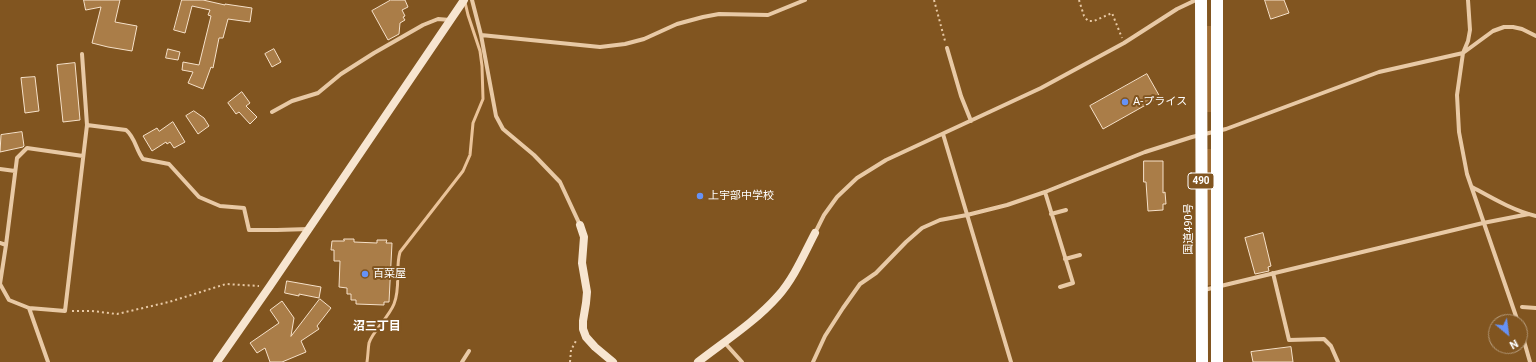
<!DOCTYPE html>
<meta charset="utf-8">
<style>
body{margin:0}
#map{position:relative;width:1536px;height:362px;overflow:hidden;background:#815520;font-family:Roboto,sans-serif}
canvas{display:block}
.north{position:absolute;left:1488px;top:314px;width:40px;height:40px;box-sizing:border-box;background:#815520;border:1px solid #b39979;border-radius:50%;rotate:151deg;font-size:11px;font-weight:700;line-height:16px;text-align:center;color:#fff}
.north::after{content:'';display:block;margin:auto;width:14px;height:18px;background:#6692f6;clip-path:polygon(50% 0,100% 100%,50% 72%,0 100%)}
</style>
<div id="map">
<canvas width="1536" height="362"></canvas>
<div class="north">N</div>
</div>
<script>
const ctx = document.querySelector('canvas').getContext('2d');
ctx.lineJoin = 'round';
function paint(path, color) {
  ctx.fillStyle = color;
  ctx.fill(path, 'evenodd');
}
function strokePath(path, color, width, dash) {
  ctx.strokeStyle = color;
  ctx.lineWidth = width;
  ctx.lineCap = dash ? 'butt' : 'round';
  ctx.setLineDash(dash || []);
  ctx.stroke(path);
}
function label(font, color, halo, rows, align = 'center') {
  ctx.font = font + ' Roboto,"Noto Sans JP",sans-serif';
  ctx.lineWidth = 4;
  ctx.setLineDash([]);
  ctx.textBaseline = 'middle';
  ctx.strokeStyle = halo;
  ctx.fillStyle = color;
  for (const [text, x, y, turn = 0] of rows) {
    ctx.save();
    ctx.translate(x, y);
    ctx.rotate((+turn || 0) * Math.PI / 180);
    ctx.textAlign = isNaN(turn) ? turn : align;
    if (halo) ctx.strokeText(text, 0, 0);
    ctx.fillText(text, 0, 0);
    ctx.restore();
  }
}
const green = new Path2D(`
 M1207 26H1211V112H1207Z
 M1206 149H1211L1212 285H1207Z`);
const stream = new Path2D(`
 M367 362C368 356 368 349 369 343 372 332 389 317 394 304 401 287 395 269 400 252L463 171 470 155 473 123 483 99 482 66 480 51 468 15 465 2`);
const building = new Path2D(`
 M84 0H120L115 22 137 26 132 51 108 47 92 43 101 7 86 10Z
 M182 0H203L225 5V4L252 8 250 22 228 19 223 38H219L213 68 211 67 203 89 188 83 193 72 182 70 183 62 199 65 211 16 208 15 210 10 192 6 185 33 174 30Z
 M391 0H405L408 7 402 10 405 16 403 17 405 20 400 23 399 34 388 40 372 11Z
 M1265 0H1284L1289 13 1271 19Z
 M168 49 180 52 178 60 166 58Z
 M274 49 281 62 272 67 265 54Z
 M75 63 80 120 63 122 57 65Z
 M1147 74 1160 97 1103 129 1090 106Z
 M35 77 39 111 25 113 21 78Z
 M242 92 250 103 246 106 257 117 250 124 239 112 236 114 228 103Z
 M194 111 204 118 209 126 198 134 186 116Z
 M173 122 185 142 174 148 170 142 167 144 166 142 152 151 143 136 157 128 159 131Z
 M22 132 24 146 23 147 0 152 1 135Z
 M1144 161H1163V193L1165 192 1166 204H1163V210L1148 211 1146 182H1144Z
 M1263 233 1271 266 1268 267 1269 271 1255 274 1245 238Z
 M344 239H354V242L377 243V240H387L386 243H392L389 302H384V305L356 304V300H351V294H347V288L339 287 340 261H334V250H331L332 241H344Z
 M287 281 321 287 319 298 299 294V296L285 293Z
 M320 299 331 308 317 326 319 329 301 341 306 352 282 362H270L265 348 257 353 250 343 279 323 270 310 282 301 294 318 291 336Z
 M1291 347 1293 362H1253L1251 352Z`);
const path = new Path2D(`
 M934 0 945 41
 M1079 0 1084 16 1088 21H1094L1112 13 1122 38
 M72 311H92L117 314 169 302 226 284 259 286
 M570 362 571 350 577 339`);
const street = new Path2D(`
 M472 0 481 35 496 116 503 129 534 155 560 182 580 225
 M1468 0 1470 30 1468 41 1463 53 1457 95 1459 132 1467 174 1518 322
 M481 35 600 47 625 44 644 39 677 24 703 17 719 14 768 15 805 0
 M947 48 961 96 971 121
 M82 54 87 125 65 311 29 308 9 300 0 284 6 245 17 158 27 148 83 156
 M272 112 292 101 318 93 341 74 374 53 423 25 438 19 450 20
 M87 125 126 130C135 137 136 150 143 159L169 164 199 197 220 206 244 208 249 230H277L309 229
 M943 134 1011 362
 M0 169 15 171
 M1472 187C1492 198 1514 211 1536 216
 M1045 192 1073 283 1060 287
 M1051 214 1066 210
 M815 233 824 215 837 197 857 178 886 160 1041 88 1124 43 1177 9 1196 0
 M0 243 6 245
 M1065 259 1080 255
 M1273 273 1289 340 1324 339 1331 346 1338 362
 M1204 290 1483 223 1529 214
 M1522 307 1536 308
 M29 308 48 362
 M1520 327 1530 362
 M724 342 742 362
 M462 362 469 351
 M813 362 825 336 843 308 860 284 876 273 906 242 922 228 940 220 967 215 1007 205 1045 192 1145 152 1192 137 1226 129 1379 72 1463 53 1493 31 1504 27H1513L1522 29 1536 36`);
const secondary = new Path2D(`
 M580 225 584 237 582 263 587 292 586 303 583 321V329L586 337 595 347 613 362
 M217 362 270 286 464 0
 M698 362C725 341 755 322 778 296 794 278 804 254 815 233`);
const highway = new Path2D(`
 M1201 0 1202 362
 M1217 0V362`);
const markers = [
 [1125,102,4,"#6692f6"],
 [700,196,4,"#6692f6"],
 [365,274,4,"#6692f6"]
];
const shields = [
 [1201,181,26]
];
const shieldNames = [
 ["490",1201,181]
];
const poiNames = [
 ["A-プライス",1133,102],
 ["上宇部中学校",708,196],
 ["百菜屋",373,274]
];
const streetNames = [
 ["国道490号",1189,229,-90]
];
const neighbourhoodNames = [
 ["沼三丁目",377,327]
];
paint(green, '#9f6c33');
strokePath(stream, '#eac399', 3);
paint(building, '#aa7d48');
strokePath(building, '#f6e1c9', 1);
strokePath(path, '#e8c9a5', 2, [2, 3]);
strokePath(street, '#e8c9a5', 4);
strokePath(secondary, '#f7e5d0', 8);
strokePath(highway, '#fff', 12);
for (const [x, y, r, color] of markers) {
  const dot = new Path2D();
  dot.arc(x, y, r, 0, 2 * Math.PI);
  ctx.fillStyle = color;
  ctx.fill(dot);
  strokePath(dot, '#815520', 1.5);
}
for (const [x, y, w] of shields) {
  const box = new Path2D();
  box.roundRect(x - w / 2, y - 8, w, 16, 3);
  ctx.fillStyle = '#815520';
  ctx.fill(box);
  strokePath(box, '#fff', 1);
}
label('bold 10px', '#fff', null, shieldNames);
label('11px', '#fff', '#815520', poiNames, 'left');
label('11px', '#fff', '#815520', streetNames);
label('bold 12px', '#fff', '#815520', neighbourhoodNames);
</script>
